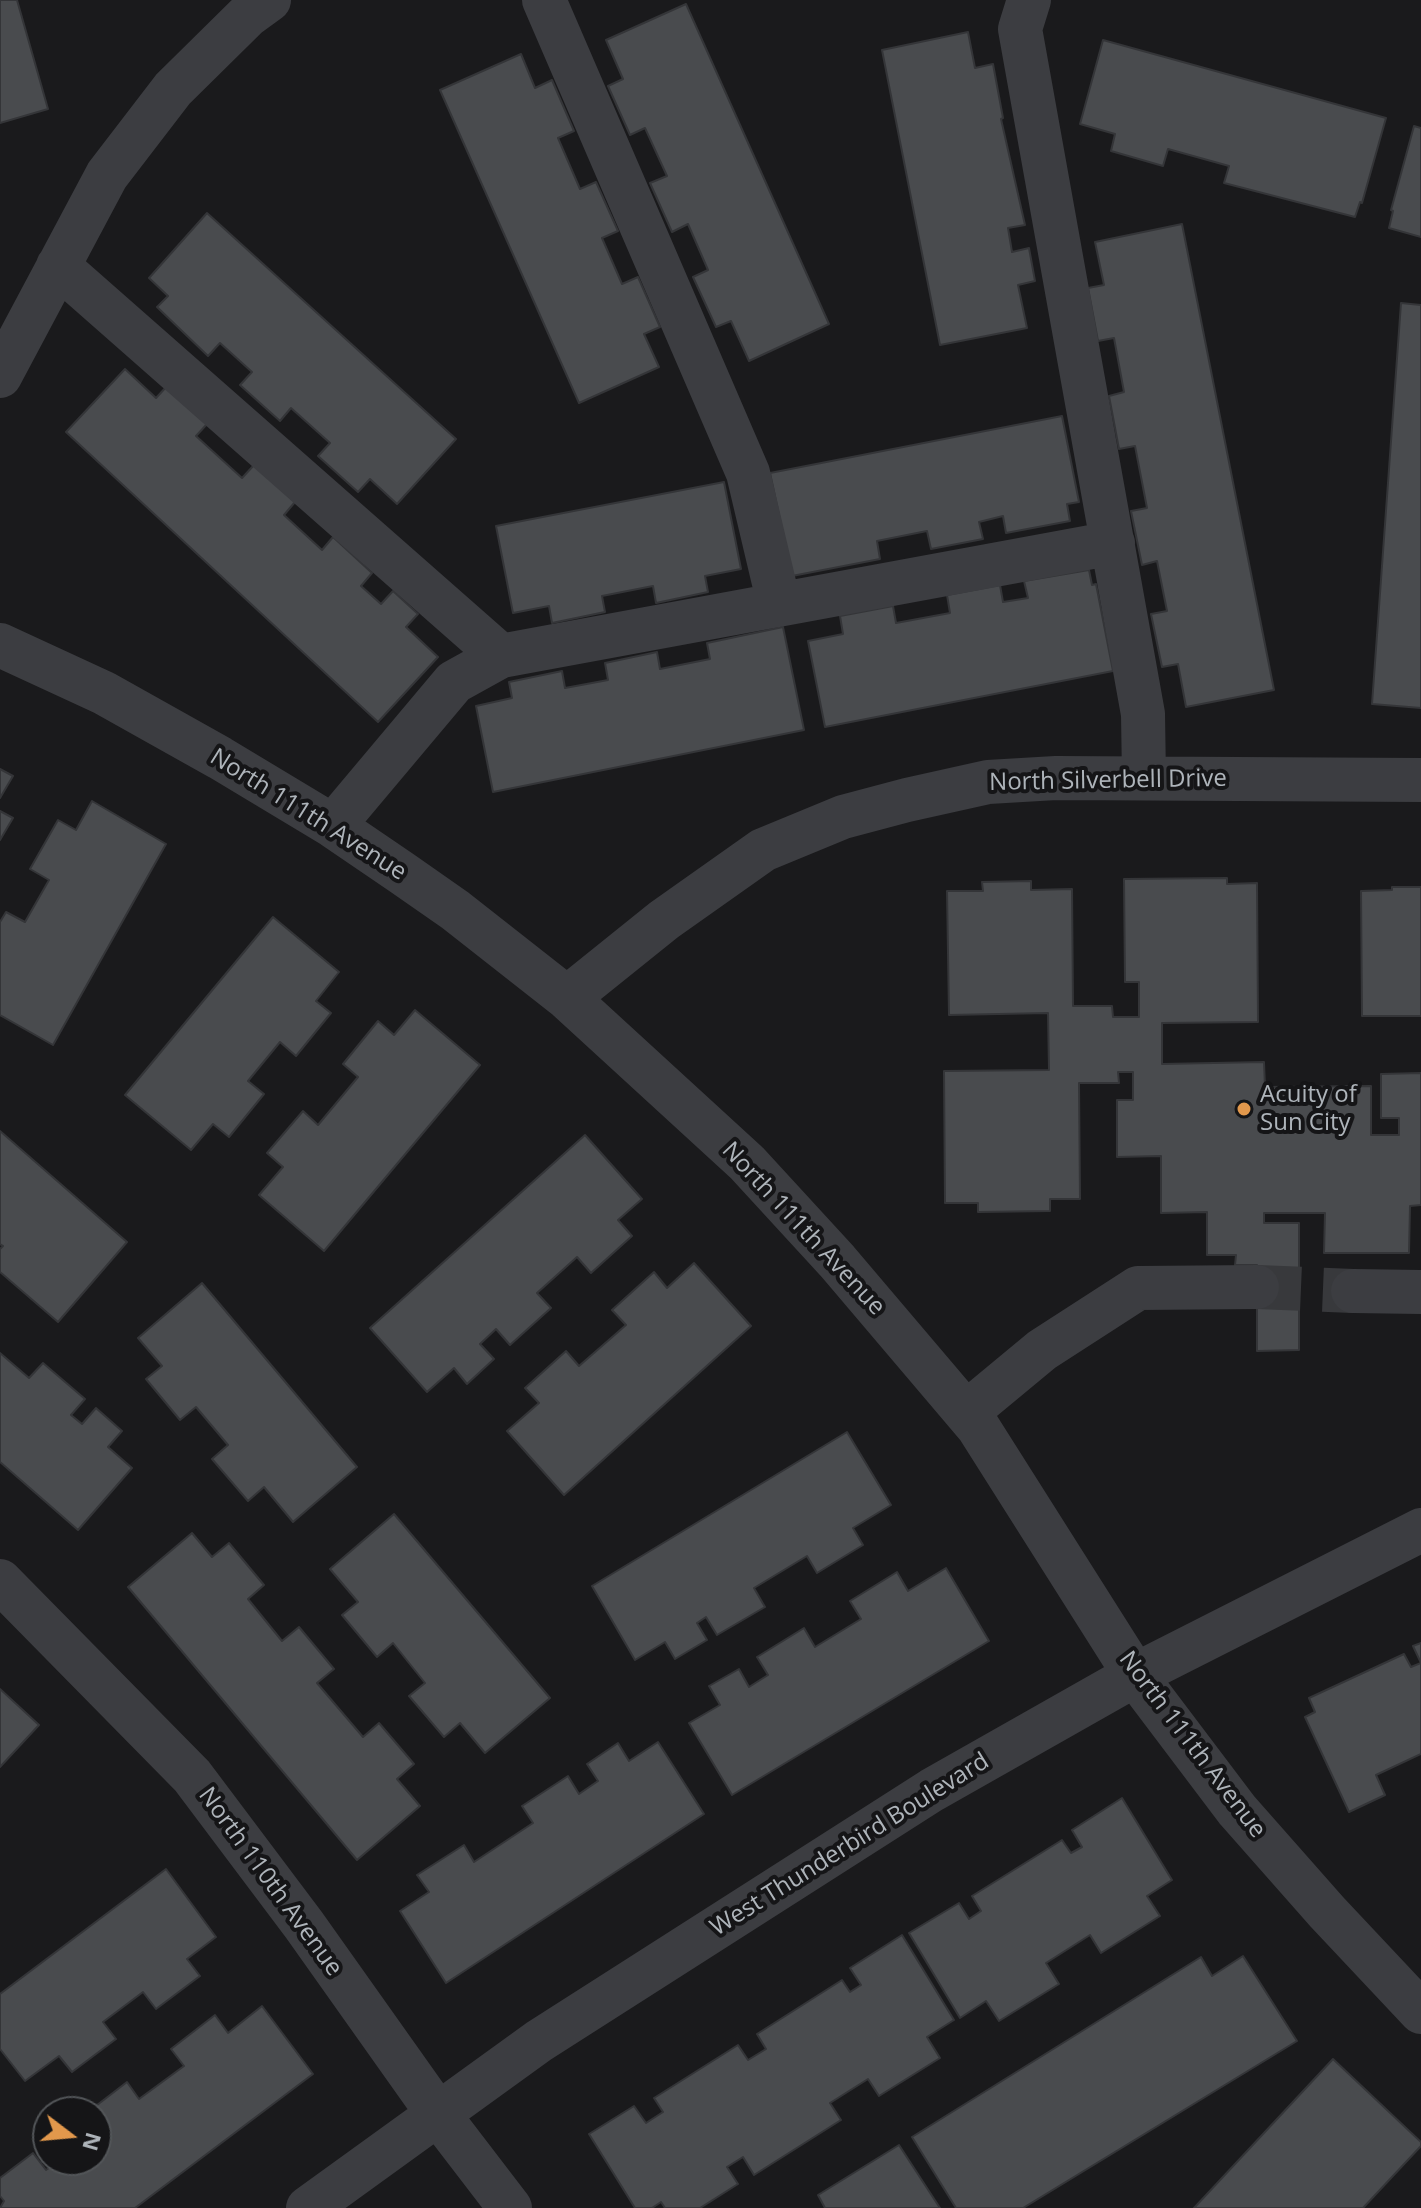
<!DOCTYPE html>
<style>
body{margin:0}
#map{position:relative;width:1421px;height:2208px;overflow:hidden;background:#1a1a1c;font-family:"Open Sans",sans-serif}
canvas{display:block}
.north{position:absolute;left:32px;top:2096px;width:80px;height:80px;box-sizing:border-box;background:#151517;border:2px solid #525558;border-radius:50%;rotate:106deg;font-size:22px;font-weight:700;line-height:32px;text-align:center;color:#aeb4ba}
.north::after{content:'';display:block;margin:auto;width:28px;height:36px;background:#e2984c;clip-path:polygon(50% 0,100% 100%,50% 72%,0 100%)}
</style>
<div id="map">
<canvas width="1421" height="2208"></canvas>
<div class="north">N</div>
</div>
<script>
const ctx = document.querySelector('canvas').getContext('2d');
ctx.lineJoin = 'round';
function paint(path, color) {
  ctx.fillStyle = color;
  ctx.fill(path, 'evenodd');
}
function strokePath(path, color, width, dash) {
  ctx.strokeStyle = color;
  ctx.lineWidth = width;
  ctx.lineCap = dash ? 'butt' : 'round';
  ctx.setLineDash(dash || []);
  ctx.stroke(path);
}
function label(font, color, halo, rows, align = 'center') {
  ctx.font = font + ' "Open Sans",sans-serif';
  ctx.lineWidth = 8;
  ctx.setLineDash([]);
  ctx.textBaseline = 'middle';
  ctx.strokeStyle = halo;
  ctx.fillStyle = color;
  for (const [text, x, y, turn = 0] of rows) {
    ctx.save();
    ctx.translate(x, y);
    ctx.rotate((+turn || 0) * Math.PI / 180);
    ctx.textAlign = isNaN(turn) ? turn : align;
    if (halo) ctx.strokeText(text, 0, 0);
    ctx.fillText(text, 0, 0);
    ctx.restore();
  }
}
const building = new Path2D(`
 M0 0H17L48 109 0 123Z
 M686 4 829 324 749 361 731 321 716 327 693 277 708 270 688 224 672 232 650 183 667 176 645 128 630 135 608 86 623 79 606 40Z
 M968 32 975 68 993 64 1003 118 1001 119 1025 225 1008 228 1012 252 1029 248 1035 281 1018 285 1027 328 940 345 882 50Z
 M1103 40 1386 118 1362 203 1360 202 1355 217 1224 183 1229 166 1168 149 1163 166 1111 151 1115 134 1080 124Z
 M521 54 535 88 552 80 574 131 558 138 580 189 596 182 618 231 602 238 622 284 638 277 660 327 644 334 659 367 579 403 440 90Z
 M1414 126 1421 128V237L1389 228 1393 211 1391 210Z
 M207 213 456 439 397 504 370 479 358 492 318 456 330 443 291 408 280 421 240 385 252 372 220 343 208 356 157 307 168 296 149 278Z
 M1182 224 1274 690 1186 707 1178 664 1162 667 1151 614 1167 611 1157 561 1142 565 1131 511 1147 508 1135 446 1119 449 1109 396 1124 392 1114 338 1098 341 1088 288 1104 285 1095 242Z
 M1401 303 1421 305V708L1372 704Z
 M125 369 156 398 168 385 208 423 196 436 242 478 255 464 295 502 284 515 322 550 333 537 372 573 361 586 381 604 393 591 418 614 406 627 438 657 378 722 66 432Z
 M1062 416 1079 502 1067 504 1070 521 1006 533 1003 516 979 522 983 539 931 549 927 531 877 541 880 559 792 576 770 473Z
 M724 482 741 569 705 576 708 592 656 603 653 586 602 596 605 612 552 623 549 606 513 613 496 526Z
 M1089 570 1092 585 1096 584 1113 671 825 727 808 641 843 634 840 616 893 606 896 623 950 613 947 595 1000 585 1003 602 1028 598 1024 581Z
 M783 627 804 730 493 792 476 706 512 698 509 682 562 671 565 688 608 680 605 663 657 652 660 669 710 659 707 643Z
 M0 769 13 776 0 798Z
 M92 801 166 844 53 1045 0 1015V922L6 912 25 922 49 880 30 869 58 820 76 830Z
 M0 811 13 818 0 840Z
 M1227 878V884L1257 883 1258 1022 1162 1023V1064L1264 1062 1265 1087 1371 1086V1135H1399V1118H1381V1074L1421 1073V1205L1410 1206 1409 1253H1324L1325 1213H1264V1223H1299V1350L1257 1351V1265H1235L1236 1255H1207V1212L1161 1213V1156L1117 1157V1100H1133V1072H1118L1119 1083H1079L1080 1199H1050V1211L978 1212V1203H945L944 1071 1049 1070 1048 1013 949 1015 947 891H983L982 882 1031 881V890L1072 889 1073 1006H1112L1113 1017H1139V982H1125L1124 879Z
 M1392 887H1421V1016H1362L1361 891 1392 890Z
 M273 917 339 972 316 1001 331 1013 296 1056 280 1042 248 1081 264 1094 229 1137 213 1124 191 1150 125 1095Z
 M415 1010 480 1065 324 1251 259 1195 283 1167 267 1153 303 1111 318 1125 358 1077 343 1064 378 1021 394 1035Z
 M0 1131 127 1242 58 1322 0 1272V1249L3 1246 0 1244Z
 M585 1135 642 1199 618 1220 632 1236 591 1273 577 1257 537 1293 551 1308 510 1345 496 1329 480 1344 494 1359 467 1384 454 1368 427 1392 370 1328Z
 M694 1263 751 1326 564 1495 507 1431 539 1403 525 1388 566 1351 579 1366 626 1325 612 1310 654 1272 667 1288Z
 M202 1283 357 1467 293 1522 264 1487 248 1501 212 1459 228 1445 196 1407 180 1420 146 1379 162 1366 138 1338Z
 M0 1353 29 1378 43 1363 85 1399 71 1415 82 1424 96 1408 122 1431 108 1447 132 1468 78 1530 0 1462Z
 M847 1432 891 1505 853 1528 863 1545 817 1573 807 1556 754 1588 765 1607 717 1635 706 1617 697 1623 707 1640 675 1659 665 1642 635 1660 592 1586Z
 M394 1514 550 1698 485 1753 460 1723 444 1737 409 1696 425 1683 393 1643 377 1657 342 1615 358 1602 330 1569Z
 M192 1533 212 1557 229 1543 264 1585 248 1599 282 1641 299 1627 334 1669 317 1683 363 1737 379 1723 414 1764 397 1779 420 1806 357 1860 128 1587Z
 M946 1568 989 1641 732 1795 689 1723 720 1705 709 1686 739 1669 749 1687 768 1675 757 1657 804 1628 815 1647 861 1619 850 1601 897 1572 908 1591Z
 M1421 1643V1754L1376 1775 1385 1795 1349 1812 1305 1717 1315 1712 1309 1698 1404 1654 1411 1667 1421 1663 1413 1646Z
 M0 1689 39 1725 0 1767Z
 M658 1742 704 1814 446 1983 400 1911 429 1892 417 1875 464 1845 474 1862 533 1823 522 1806 568 1776 579 1794 598 1781 587 1764 618 1743 629 1761Z
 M1122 1798 1172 1880 1147 1896 1160 1916 1101 1953 1090 1935 1046 1963 1059 1984 999 2021 986 2001 960 2018 909 1933 959 1903 969 1919 981 1911 972 1896 1062 1840 1071 1853 1082 1847 1072 1830Z
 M166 1869 216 1937 187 1959 200 1976 156 2009 143 1992 103 2022 116 2039 72 2072 59 2056 25 2081 0 2049V1994Z
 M902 1935 954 2020 927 2037 940 2058 879 2096 868 2079 830 2103 841 2120 754 2175 743 2157 727 2167 738 2184 700 2208H665L661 2202 652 2208H635L589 2134 634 2106 646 2123 663 2112 654 2098 738 2045 748 2060 766 2049 757 2034 842 1980 850 1992 861 1985 850 1968Z
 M1243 1956 1297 2041 1023 2208H956L912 2137 1201 1957 1212 1976Z
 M262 2006 313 2074 135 2208H0L4 2201 0 2196V2178L33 2153 46 2170 60 2160H96V2112H88L127 2082 139 2099 184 2066 171 2049 215 2015 228 2033Z
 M1333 2059 1421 2142V2146L1363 2208H1194Z
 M899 2145 940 2208H825L818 2195Z`);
const minorTunnel = new Path2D(`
 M1257 1287 1353 1291`);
const minor = new Path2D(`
 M544 0 748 473 779 604
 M1029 0 1020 29 1143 714 1144 778
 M58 266 501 656
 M0 376 107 175 173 89 247 16 269 0
 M0 645 104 693 220 758 333 826 402 873 455 910 567 998 747 1163 837 1261 978 1427 1135 1675 1237 1810 1327 1912 1421 2012
 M333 826 454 682 501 656 1113 543
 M567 998 664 920 763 850 843 817 907 800 988 782 1056 778 1421 780
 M1353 1291 1421 1292
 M966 1413 1042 1350 1138 1288 1257 1287
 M0 1581 192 1776 304 1925 438 2114 510 2208
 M308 2208 539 2041 932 1790 1135 1675 1421 1530`);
const markers = [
 [1244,1109,8,"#e2984c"]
];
const streetNames = [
 ["North Silverbell Drive",1108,781,-1],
 ["North 111th Avenue",308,815,32],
 ["North 111th Avenue",803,1229,47],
 ["North 111th Avenue",1192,1745,53],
 ["West Thunderbird Boulevard",850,1845,-32],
 ["North 110th Avenue",270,1882,54]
];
const poiNames = [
 ["Acuity of",1260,1095],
 ["Sun City",1260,1123]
];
paint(building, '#494b4e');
strokePath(building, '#343538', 2);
strokePath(minorTunnel, '#38393c', 44, [44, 22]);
strokePath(minor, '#3c3d41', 44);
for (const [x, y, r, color] of markers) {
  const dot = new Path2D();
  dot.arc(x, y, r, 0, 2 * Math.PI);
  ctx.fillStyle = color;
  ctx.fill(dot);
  strokePath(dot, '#151517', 3);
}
label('24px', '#aeb4ba', '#151517', streetNames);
label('24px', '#aeb4ba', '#151517', poiNames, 'left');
</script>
